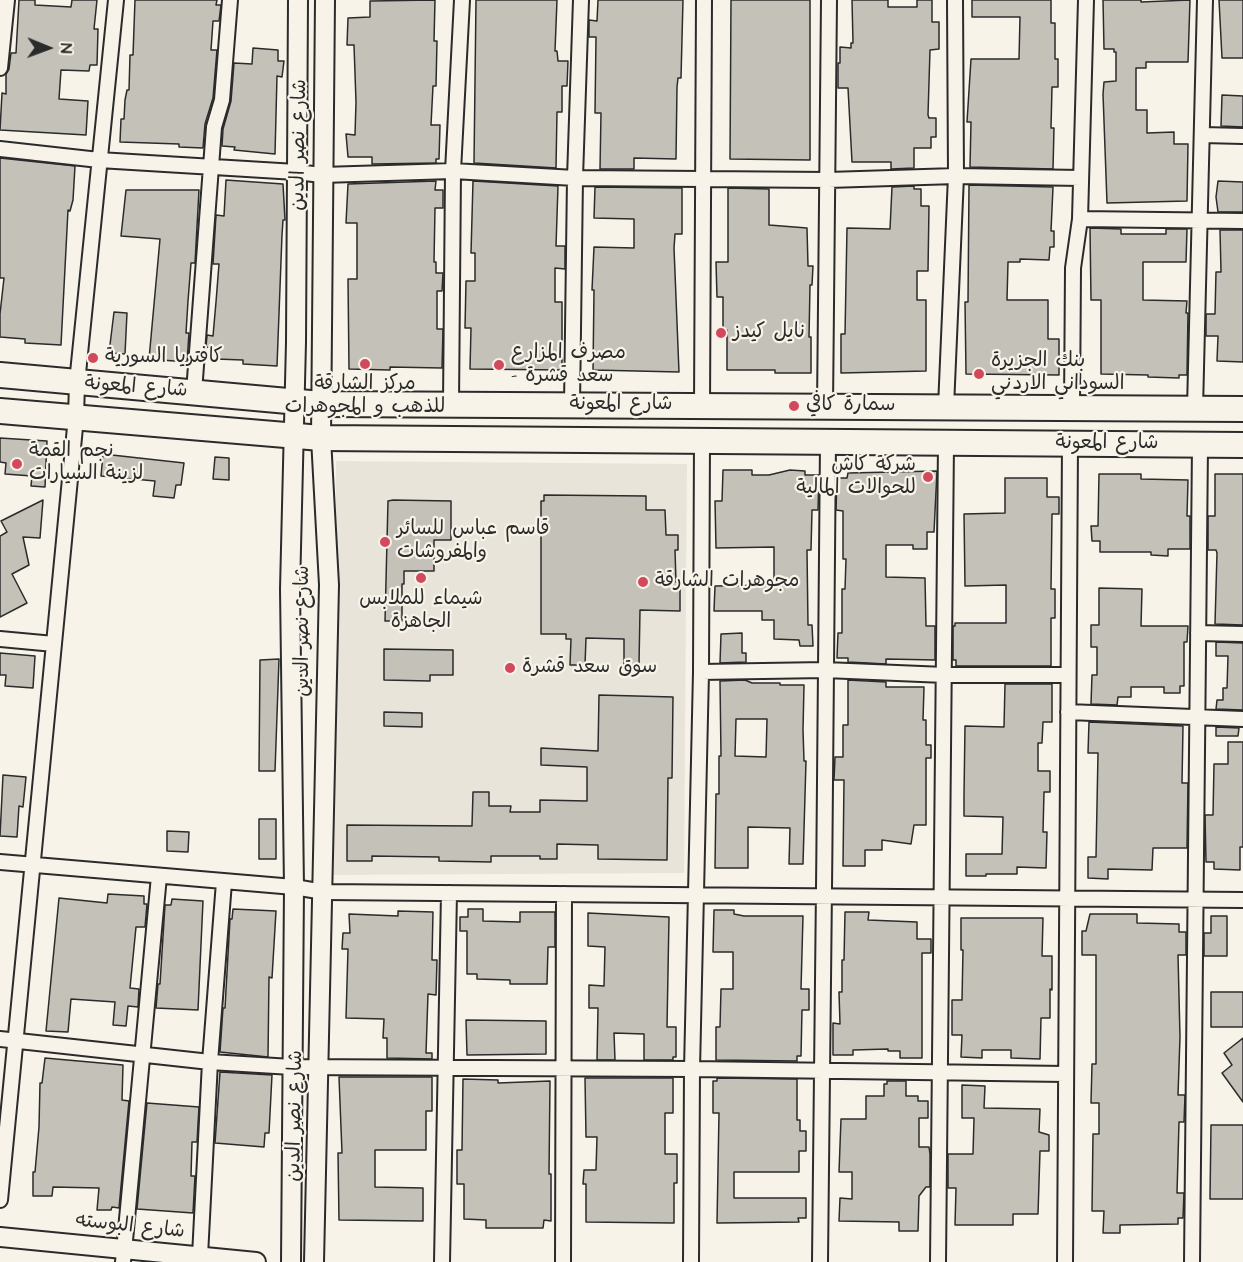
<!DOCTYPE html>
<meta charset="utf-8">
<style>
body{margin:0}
#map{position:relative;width:1243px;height:1262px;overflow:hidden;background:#f7f3e8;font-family:"Architects Daughter",sans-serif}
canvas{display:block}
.north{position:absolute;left:18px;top:18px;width:60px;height:60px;-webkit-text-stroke:4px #f7f3e8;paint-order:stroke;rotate:91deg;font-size:16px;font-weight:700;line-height:24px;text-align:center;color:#2b2b2b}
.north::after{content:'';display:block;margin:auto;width:21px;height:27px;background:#2b2b2b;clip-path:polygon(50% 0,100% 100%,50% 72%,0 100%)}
</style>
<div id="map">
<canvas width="1243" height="1262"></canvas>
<div class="north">N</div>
</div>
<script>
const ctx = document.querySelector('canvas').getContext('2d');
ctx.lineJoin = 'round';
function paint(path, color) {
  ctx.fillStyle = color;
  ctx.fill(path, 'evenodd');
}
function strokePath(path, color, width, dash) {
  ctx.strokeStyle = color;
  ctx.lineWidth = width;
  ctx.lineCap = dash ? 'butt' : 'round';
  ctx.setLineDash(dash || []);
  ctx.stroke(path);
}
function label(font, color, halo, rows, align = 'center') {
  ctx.font = font + ' "Architects Daughter","Playpen Sans Arabic",sans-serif';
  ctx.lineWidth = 4.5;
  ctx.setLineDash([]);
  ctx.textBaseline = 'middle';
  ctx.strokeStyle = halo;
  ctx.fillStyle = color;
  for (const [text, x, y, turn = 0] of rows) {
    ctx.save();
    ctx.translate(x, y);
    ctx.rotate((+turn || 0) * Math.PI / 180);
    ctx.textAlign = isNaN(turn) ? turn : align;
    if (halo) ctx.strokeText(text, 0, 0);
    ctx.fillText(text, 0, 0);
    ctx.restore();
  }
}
const built = new Path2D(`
 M336 461 687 464 684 873 333 875Z`);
const building = new Path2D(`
 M19 0H35V5L71 7 72 0H97L94 29H98L97 65H90L89 71 61 70 59 99 88 101 86 135 0 130 2 93 6 94V74L9 69 11 53H16Z
 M135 0H217L216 5H221L219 21H213L211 50H217L213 98 205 124 203 148 179 147V144L120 142 121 119H124L125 100 127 90H129L130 55H133Z
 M435 0 434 41H437L436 86H433L431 125H440L439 159H436V163L372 164V157H348L346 134 355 135 356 102 354 45H347L348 18 370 17V1Z
 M476 0H557L555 51H557L558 61H568L567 86H562V112H557L556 168 474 163Z
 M598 0H683L681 78H678L677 87 676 159 634 158V169H600L601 113H595L596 37H589V20L597 21Z
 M731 0H810V160L730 159Z
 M852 0H888V7H917V0H932V22H939V49L930 50 928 115 929 118H936V137H931V148H914V168L891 169V162H852L848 88H838V63H840V47L851 48V43H853Z
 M972 0H1051V23H1055V59H1058V87H1052L1051 128H1054L1053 169 970 167 971 122H967L971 59H1019L1020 17H972Z
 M1103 0H1141V2L1190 0 1188 62H1146V68H1136V110H1147V133L1174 132V144H1188L1187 201 1107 203 1103 94 1104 82 1116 81V52H1114V49H1104Z
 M1219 0H1243V58H1222Z
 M253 48 278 50V61H284L282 77 277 76 275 154 234 150 235 147 222 146 223 129 231 101 234 63 252 64Z
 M1222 95 1243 96V127L1221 126Z
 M0 158 75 166 73 200 70 211 68 210 61 345 25 343V339L0 337V314L4 278H0Z
 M226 180 283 184 285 220H283L282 235 277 366 243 364V360L216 359 217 348 206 347 207 335 213 336 216 302 219 264H213L216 215 224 216Z
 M436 181 435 190H443V208H435L434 262H436V273H443L442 291H437V329H443L442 368 390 367V370L349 369 348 279H357V223H346L348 184Z
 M473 181 558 186 556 246H565V269L555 268V302H562V370L470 369 471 328H465L466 281H475V253H471Z
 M1218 181 1243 182V212H1218L1216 197Z
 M969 185 1053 187 1051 231H1054V247H1050L1049 260 1020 259V262H1008L1007 300H1048V339H1059V375L966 374 965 302H968Z
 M914 186V189H921V206H929L928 271H917V300H926V371L841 373V334H845L847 228 890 229 892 187Z
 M595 187 682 188V234H675L674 248 679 372 593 370 594 290H592L594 247 634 248V219L594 218Z
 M728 188 769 189V225L807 228 808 266H813L812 285H810L809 337H811V373H775V370H727V330H723V297H717L716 262H728Z
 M126 190H199L195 263H191L188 301 186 333H189L187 362 149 359 160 239 121 236Z
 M1090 228 1121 229V234H1166V229H1187L1186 262H1143V300L1187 301 1186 313H1188L1187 375H1179V378L1148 377V375L1101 374V300H1091Z
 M1220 230H1243V362L1217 361 1218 336H1206V314H1215L1216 272H1221Z
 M114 312 127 313 125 354 109 353Z
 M0 438 47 441 45 487 31 486 32 476 5 474 6 463 0 462Z
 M103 454 184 463 181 485H176L174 498 153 496 155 481 101 476Z
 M215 457 229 458V480L213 479Z
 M723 470H752V475H769L790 470 805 471V475H819L818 510H812L811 550H807L808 625H812L813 646H800L799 640 774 639V620H762V611H714L715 586 774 585V547L716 548 715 501H722Z
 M937 471 934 532H927V549H913V545H886V577L925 578 926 626H935V660L886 659V664L848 662V658H837L838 633H842V589H845L846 559H843V511L836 510 837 478H847L848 473Z
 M1099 474H1141V479L1188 480 1187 516H1190V549H1168V556L1151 555V552H1100V541H1092L1091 526H1098Z
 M1215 474H1243V625L1215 624 1217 553 1216 550H1208V516H1215Z
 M1005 478H1047V497H1059V514H1052L1051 589H1055V618H1051V666H956V660H953V626H955V623H1006V585L965 586 964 514 1005 513Z
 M544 495 646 496V510H665L666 535H678V550H675L676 582H680V611L640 610 639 665H624V639L586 638 585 665H570L571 639H566V634H541V501H544Z
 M43 500 40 538 23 537 29 565 12 574 27 603 0 617V536L7 532 1 521Z
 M393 500 451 501V540H434V571H404V584H402V621H385L388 501Z
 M1099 588 1142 589 1141 626H1188L1187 642H1184V686H1180V693H1164V687H1131V697H1118L1117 705 1091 704 1092 675H1097V647H1091V625H1099Z
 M742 633V653H746V662L720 663 721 634Z
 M1216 642 1243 643V710L1216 709 1217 700H1223V688H1227L1228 656H1216Z
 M384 649 453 650V675H430V681L384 680Z
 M0 653 35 656 33 688 5 686 6 675H0Z
 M279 659 275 771H259L260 660Z
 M745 680 752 683H780V685H804L803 730 804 761H806L803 864H789L790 828 748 827V868H715L716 794H719V756H721L720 681ZM736 719H767L766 757 735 756Z
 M848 680 886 682V687H924L923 720H926V745H931V758H926V825H914L911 844 882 840V850H865V866H843L844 780H834L835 757H843V725H848Z
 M1005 684H1052V722H1043L1042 743H1038V771H1050V792H1044L1043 832H1047L1046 868 1017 867V874H986V876H966V854H1002L1003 817 964 816V796L965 726 1004 727Z
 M599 695 673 697 672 778H668L667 860 598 859V845L557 844V859H540V856H491V862L439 861V857L372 856V861H347V825L472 826 473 792H489V806H511L510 812H540V800L587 801V767L541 765V748L598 751Z
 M384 712 422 713V727L384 726Z
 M1089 722 1183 726 1182 783H1188L1187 848H1153L1152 870 1108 869V879L1088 878V857H1096L1098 753H1088Z
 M1216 727 1239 728 1238 736H1216Z
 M1228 742H1243V847H1240V870L1214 869V862H1206L1205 815H1213L1214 764H1228Z
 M3 775 26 777 23 807 19 806 17 837 0 836Z
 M259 819H276V859H259Z
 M167 831 189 832 188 852 167 851Z
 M108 894 144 896V904H147L145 927H136L130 988 139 989 138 1007 128 1006 126 1026 113 1025 115 1002 71 999 68 1032 46 1031 59 898 107 903Z
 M172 899 203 901 198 1010 156 1008 158 984H160L165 905H171Z
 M233 909 276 911 272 978 269 977 268 1057 220 1052 223 1008H225L230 919H232Z
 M468 909H483V921L520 922V912H555V947H548L547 984H510V980L477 979V974H467V931H460V917H468Z
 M714 910H734V914L744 916H803L801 989H809V1010H802L801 1056H797V1061L716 1060V1027H720L721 989H733V952H713Z
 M398 911 433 912 432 960H437L436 995 428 994 426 1053H432V1059L387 1058V1038H383L384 1019 346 1018 348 949H342L343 933H350L349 914 398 916Z
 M845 912H869L868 920 917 922V939H931V953H922V1058H900V1051H888V1049L853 1050V1055H833V1023L840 1024 839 992H842V960H844Z
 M588 913 669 917 667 1027H676V1057H673V1060H644V1034L614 1033 615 1060H597L598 1008H589V985L604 986 605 947 588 946Z
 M1090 914H1137V923L1179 924V932H1186V955H1178L1180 1037 1178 1095H1185L1184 1122H1179L1177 1193H1184L1183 1218H1178V1224L1120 1225V1233H1103L1104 1211H1092L1093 1134H1099V1103H1091L1092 1064H1096V955H1082V931H1086Z
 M1211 916H1227V956H1204V933H1211Z
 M961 918H1043L1042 956H1052V990L1050 989V1018H1041L1040 1059 1011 1058V1050H982V1058L961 1057 962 1035H952V1000H962L963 950H961Z
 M1211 992H1243V1027H1211Z
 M466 1020 546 1021V1054L467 1055Z
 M1243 1038V1102L1222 1073 1232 1065 1224 1053Z
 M45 1058 123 1065 122 1100 129 1101 119 1208 112 1207 111 1210H97L99 1188 53 1187 52 1196H33V1172H35L39 1127 40 1083H42Z
 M220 1072 272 1075 269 1133H265L264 1147 215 1143Z
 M339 1077H432V1111H426V1150H375V1187L423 1188V1221L339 1220 338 1153H342Z
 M585 1078H673V1113H665V1154H677V1183H674V1223L586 1222V1184H583L584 1170H596L597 1137H586Z
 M717 1078 797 1079V1120H800V1131H806V1151H799V1172H734V1198H806V1218H798L799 1222 717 1223 719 1113H713V1081H717Z
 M463 1079 498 1080V1083L550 1081 549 1174H551V1221L544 1220 543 1228H486V1220L464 1219V1184H457V1150H462Z
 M887 1081H906V1096H918V1101H928V1118H919V1147H929L930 1154V1187H926L919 1196 918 1231H899V1222L839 1221 840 1198 852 1199V1172H839L841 1119H866V1096H884V1084H887Z
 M962 1085 985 1086 984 1108 1040 1109 1039 1132 1049 1135V1151H1040L1038 1214H1013V1225H955L956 1188H948V1154H973L974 1118H962Z
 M147 1103 199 1107 197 1142H192L191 1176H195L193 1213 137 1209Z
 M1211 1125H1243V1199H1210Z`);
const minor = new Path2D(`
 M0 68 7 0
 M1203 135 1243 136
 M0 149 99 160 296 172 322 175 453 171 575 178 828 180 956 176 1081 178
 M1080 219 1243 221
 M194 392 214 127 222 100 230 0
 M451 404 453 171 462 0
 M572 405 575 178 581 0
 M702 406 704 0
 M825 407 829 0
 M946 407 956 176 955 0
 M1072 408 1073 268 1080 219 1086 0
 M1195 409 1205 0
 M1198 633 1243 634
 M0 639 54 644
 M701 672 825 670 945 675H1068
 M1068 712 1243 719
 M0 862 294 887 324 892 1243 900
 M0 1039 210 1062 292 1067 692 1069 1066 1074
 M0 1200 76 417 77 383 116 0
 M200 1256 210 1062 224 882
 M123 1262 159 876
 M442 1262 449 893
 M563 1262 564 894
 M691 1262 692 1069 701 672 702 441
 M820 1262C825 989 824 715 828 442
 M938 1262 946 443
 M1065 1262 1070 444
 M1192 1262 1200 445`);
const tertiary = new Path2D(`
 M0 1237 256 1262
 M291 1262 294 887 290 589 296 342 298 0
 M314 1262 329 585 321 438 325 0`);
const trunk = new Path2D(`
 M0 375 321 404 1243 409
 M0 411 321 438 1243 445`);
const markers = [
 [721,333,6,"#d1495b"],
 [93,358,6,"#d1495b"],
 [365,364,6,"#d1495b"],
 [499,365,6,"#d1495b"],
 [979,374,6,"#d1495b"],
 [794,406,6,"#d1495b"],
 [17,464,6,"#d1495b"],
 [928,477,6,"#d1495b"],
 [385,542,6,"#d1495b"],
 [421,578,6,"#d1495b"],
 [643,582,6,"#d1495b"],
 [510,668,6,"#d1495b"]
];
const streetNames = [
 ["شارع نصر الدين",300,145,-89],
 ["شارع المعونة",136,388,4],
 ["شارع المعونة",621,405],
 ["شارع المعونة",1107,444],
 ["شارع نصر الدين",304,631,-90],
 ["شارع نصر الدين",296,1116,-89],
 ["شارع البوسته",130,1227,6]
];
const poiNames = [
 ["نايل كيدز",733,333],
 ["مصرف المزارع",511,354],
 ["- سعد قشرة",511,377],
 ["كافتريا السورية",105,358],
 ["بنك الجزيرة",991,362],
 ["السوداني الاردني",991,385],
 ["مركز الشارقة",365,385,"center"],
 ["للذهب و المجوهرات",365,408,"center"],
 ["سمارة كافي",806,406],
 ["نجم القمة",29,452],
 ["لزينة السيارات",29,475],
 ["شركة كاش",916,466,"right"],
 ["للحوالات المالية",916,489,"right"],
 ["قاسم عباس للسائر",397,530],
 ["والمفروشات",397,553],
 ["مجوهرات الشارقة",655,582],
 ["شيماء للملابس",421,600,"center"],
 ["الجاهزة",421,623,"center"],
 ["سوق سعد قشرة",522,668]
];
paint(built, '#e8e4da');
paint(building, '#c4c1b9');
strokePath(building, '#2b2b2b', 1.5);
strokePath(minor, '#2b2b2b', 18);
strokePath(tertiary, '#2b2b2b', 22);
strokePath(trunk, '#2b2b2b', 28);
strokePath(minor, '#f7f3e8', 14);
strokePath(tertiary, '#f7f3e8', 18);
strokePath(trunk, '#f7f3e8', 24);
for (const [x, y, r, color] of markers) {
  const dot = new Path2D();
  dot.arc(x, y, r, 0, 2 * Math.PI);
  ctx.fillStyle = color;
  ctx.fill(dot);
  strokePath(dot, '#f7f3e8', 2);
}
label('20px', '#2b2b2b', '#f7f3e8', streetNames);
label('20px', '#2b2b2b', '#f7f3e8', poiNames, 'left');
</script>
